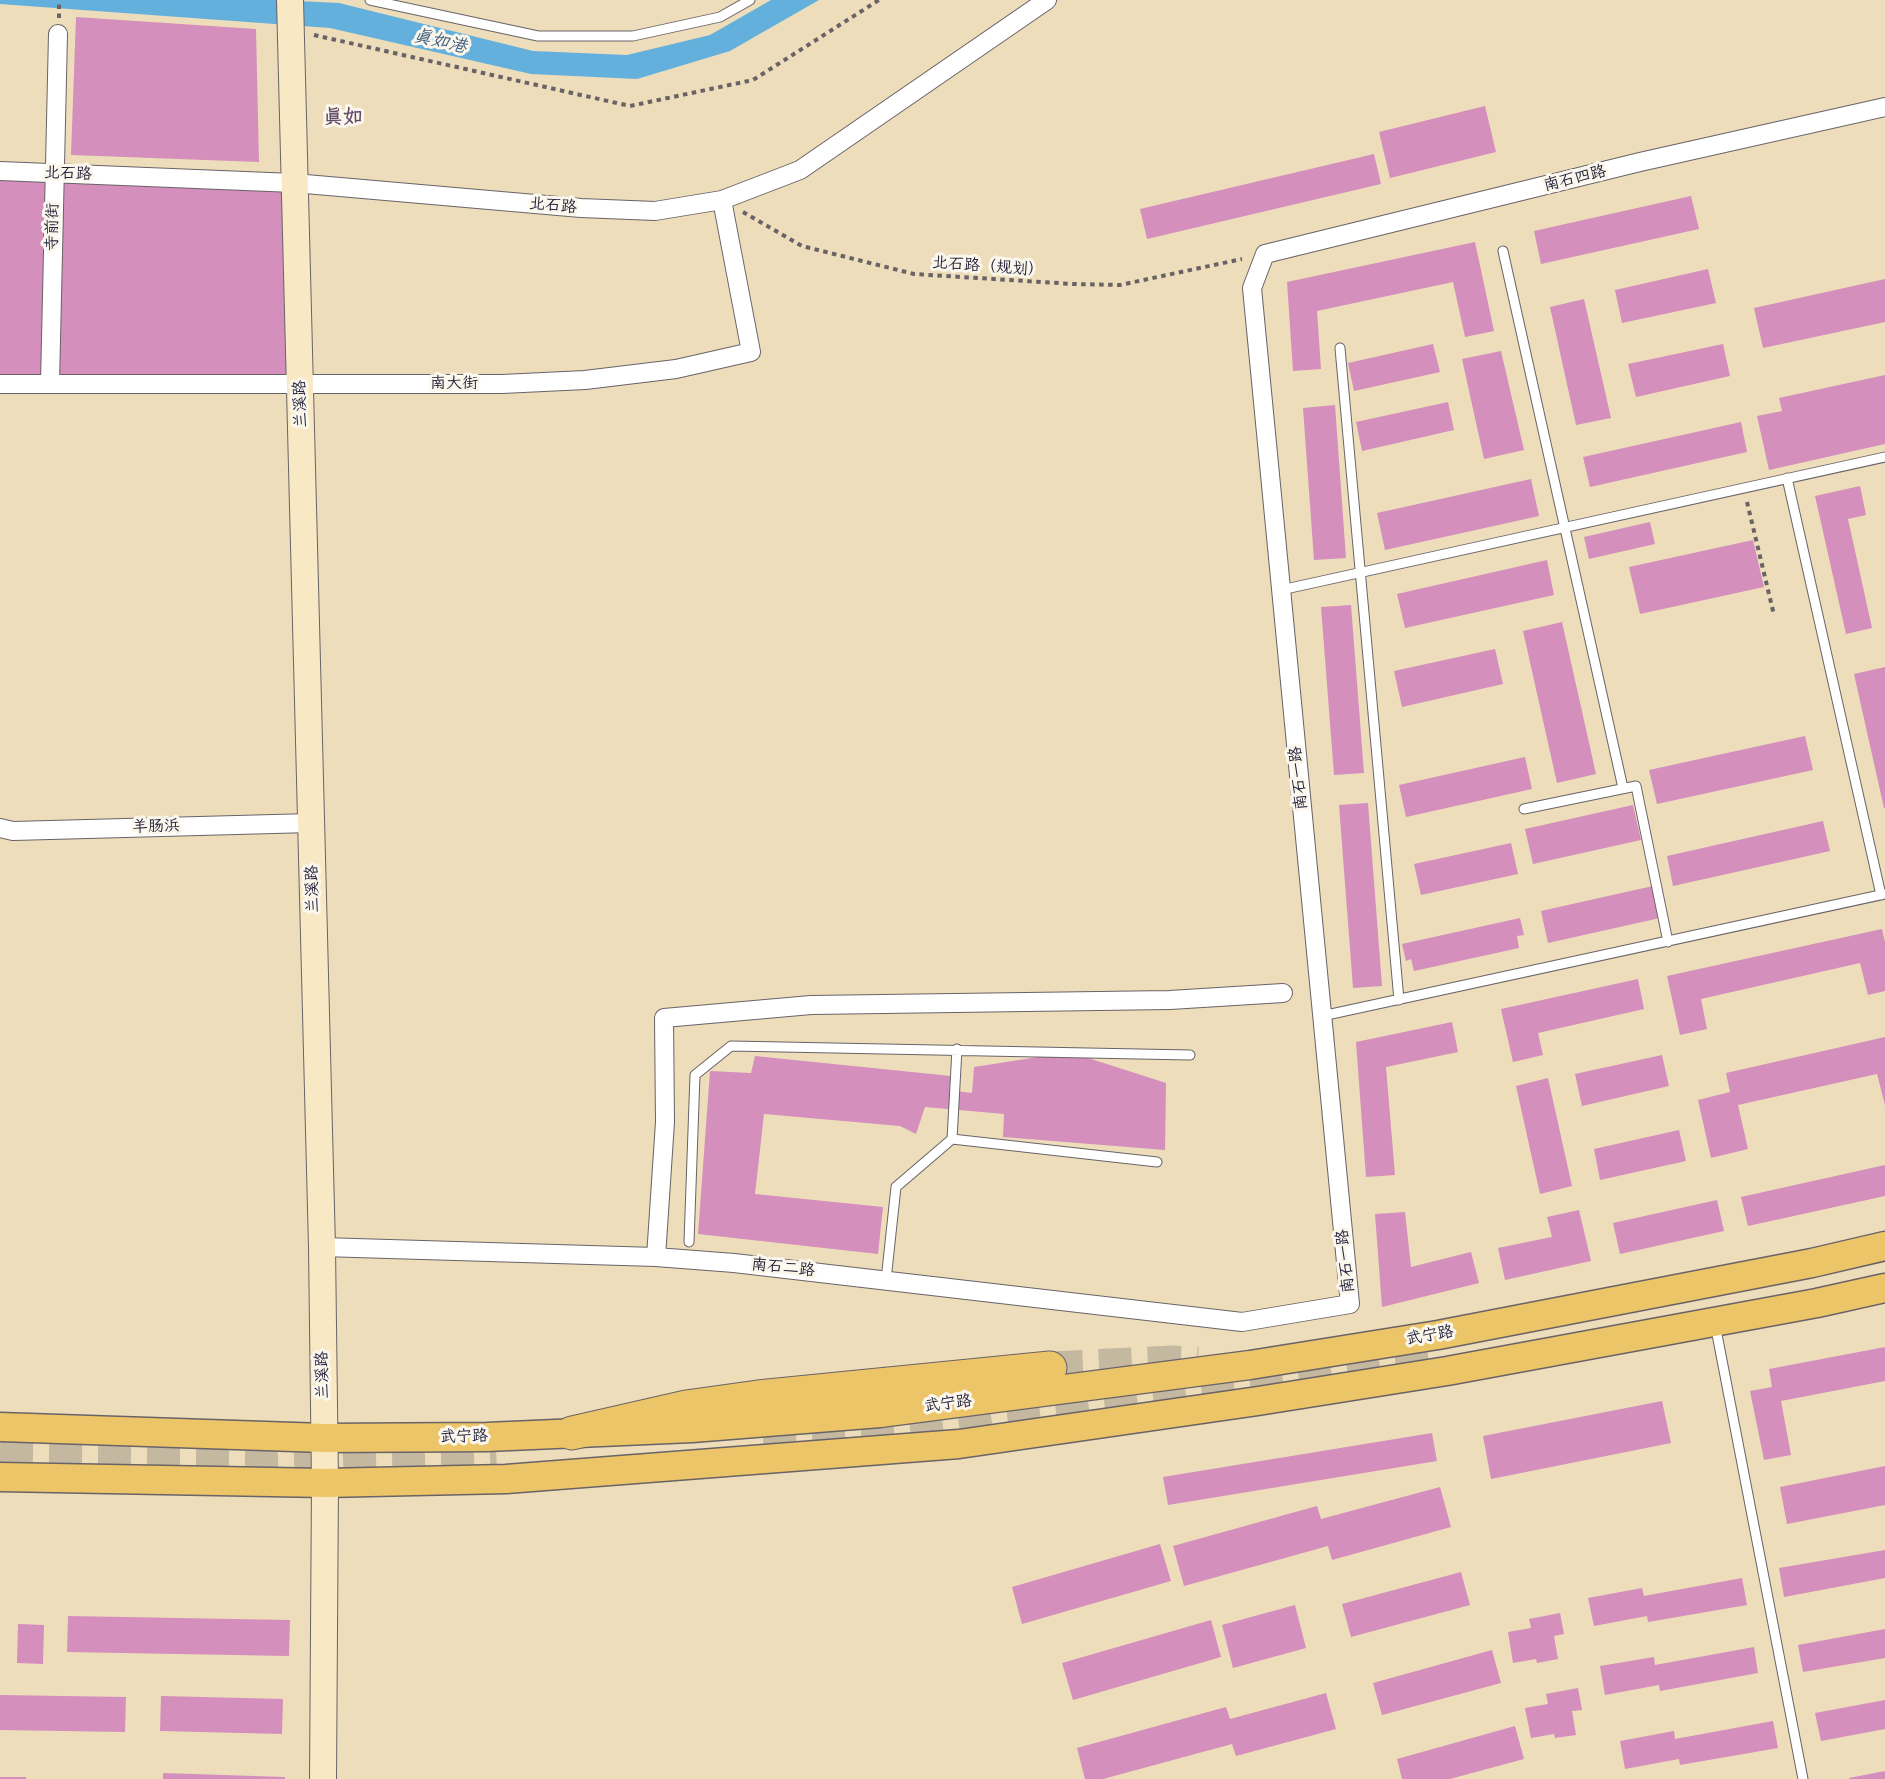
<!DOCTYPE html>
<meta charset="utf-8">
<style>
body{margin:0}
canvas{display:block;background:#edddba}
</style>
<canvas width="1885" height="1779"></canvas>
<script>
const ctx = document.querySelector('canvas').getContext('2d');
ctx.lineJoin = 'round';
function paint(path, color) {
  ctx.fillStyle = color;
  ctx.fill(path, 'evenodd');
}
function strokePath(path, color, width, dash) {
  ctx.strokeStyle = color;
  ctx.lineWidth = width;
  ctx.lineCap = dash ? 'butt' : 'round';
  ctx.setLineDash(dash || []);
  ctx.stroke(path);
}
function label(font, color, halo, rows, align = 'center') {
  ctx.font = font + ' "Balsamiq Sans","LXGW WenKai TC",sans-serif';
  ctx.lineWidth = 6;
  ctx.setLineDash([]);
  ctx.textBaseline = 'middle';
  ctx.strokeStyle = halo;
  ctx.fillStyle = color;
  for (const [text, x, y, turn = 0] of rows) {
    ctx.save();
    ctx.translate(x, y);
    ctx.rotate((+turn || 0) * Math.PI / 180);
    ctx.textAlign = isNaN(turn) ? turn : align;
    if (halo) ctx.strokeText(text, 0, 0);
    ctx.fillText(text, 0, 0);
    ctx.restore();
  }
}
const water = new Path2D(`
 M0 0H277L339 3 533 51 627 55 710 35 771 0H819L730 51 637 79 531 74 330 28 0 4Z`);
const building = new Path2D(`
 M76 17 256 29 259 162 71 155Z
 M1485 106 1496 152 1390 178 1379 132Z
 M1374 154 1381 184 1147 239 1140 209Z
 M0 171 294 183 301 383 0 384Z
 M1691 196 1699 229 1541 264 1534 231Z
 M1475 242 1494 331 1465 337 1453 282 1317 311 1321 369 1293 371 1287 282Z
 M1708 269 1716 303 1622 323 1615 290Z
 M1885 279V322L1763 348 1754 308Z
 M1584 299 1611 418 1576 425 1550 307Z
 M1433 344 1440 372 1354 391 1348 363Z
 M1723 344 1730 376 1636 397 1628 364Z
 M1501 351 1524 450 1484 459 1462 359Z
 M1885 375V444L1769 470 1757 416 1782 411 1779 398Z
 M1448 402 1454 430 1362 451 1356 422Z
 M1335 405 1346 558 1314 560 1303 408Z
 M1741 422 1747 452 1590 487 1583 457Z
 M1531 479 1539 516 1385 550 1377 513Z
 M1860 486 1866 515 1848 519 1872 628 1846 634 1815 496Z
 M1650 522 1655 544 1589 559 1584 537Z
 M1753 540 1764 587 1640 614 1629 567Z
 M1547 560 1554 595 1405 628 1397 594Z
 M1351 605 1364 773 1334 775 1321 607Z
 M1562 622 1596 774 1557 783 1523 631Z
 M1495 649 1503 684 1402 707 1394 671Z
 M1885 667V808H1884L1854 674Z
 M1805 736 1813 770 1657 804 1649 770Z
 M1525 757 1532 789 1406 817 1399 785Z
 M1368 803 1382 986 1353 988 1339 805Z
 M1633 805 1641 840 1533 864 1525 829Z
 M1823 821 1830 851 1673 886 1667 856Z
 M1511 843 1518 874 1421 895 1414 864Z
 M1653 886 1660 918 1548 943 1541 911Z
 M1520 918 1524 935 1517 936 1519 948 1414 971 1411 959 1406 961 1402 944Z
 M1882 929 1885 942V991L1868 995 1860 963 1701 999 1707 1029 1680 1035 1667 976Z
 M1638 979 1644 1009 1538 1033 1543 1055 1513 1062 1501 1009Z
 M1452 1022 1458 1052 1386 1067 1395 1175 1366 1177 1356 1042Z
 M1885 1037V1105L1877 1074 1738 1105 1748 1149 1711 1158 1698 1100 1730 1092 1726 1073Z
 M1662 1055 1669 1086 1582 1106 1575 1074Z
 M755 1056 951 1076 949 1090 972 1093 974 1067 1045 1056 1088 1058 1166 1083 1165 1150 1003 1137 1004 1114 925 1107 916 1134 900 1126 764 1114 755 1194 883 1207 878 1254 698 1234 710 1071 751 1073Z
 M1548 1078 1572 1186 1540 1194 1516 1086Z
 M1679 1130 1686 1161 1600 1180 1594 1149Z
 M1885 1165V1196L1748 1226 1741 1197Z
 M1717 1200 1724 1231 1620 1254 1613 1223Z
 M1579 1210 1591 1261 1505 1280 1498 1248 1552 1237 1547 1217Z
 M1405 1212 1411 1267 1471 1252 1479 1283 1382 1307 1375 1214Z
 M1885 1347V1381L1781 1401 1791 1455 1764 1460 1750 1391 1772 1387 1769 1369Z
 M1662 1401 1671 1443 1491 1479 1483 1436Z
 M1432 1433 1437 1461 1168 1505 1163 1477Z
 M1885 1466V1505L1787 1524 1780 1487Z
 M1440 1487 1451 1527 1332 1560 1328 1546 1184 1586 1173 1546 1317 1506 1321 1519Z
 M1160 1544 1171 1581 1022 1624 1012 1587Z
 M1885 1550V1578L1784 1597 1779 1568Z
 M1461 1572 1470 1605 1351 1637 1342 1604Z
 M1742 1578 1747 1605 1648 1622 1647 1616 1594 1626 1588 1598 1642 1588 1644 1596Z
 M1295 1605 1306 1648 1233 1668 1222 1625Z
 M1560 1613 1564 1634 1554 1636 1558 1659 1537 1663 1536 1659 1513 1663 1508 1632 1531 1628 1529 1619Z
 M68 1616 290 1620 289 1656 67 1652Z
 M1211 1620 1221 1657 1073 1700 1062 1663Z
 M18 1624 44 1625 43 1664 17 1663Z
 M1885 1629V1658L1803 1672 1798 1645Z
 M1754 1647 1758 1673 1660 1691 1659 1685 1605 1695 1600 1666 1654 1657 1655 1665Z
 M1492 1650 1501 1683 1382 1715 1373 1683Z
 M1578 1688 1582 1710 1572 1711 1576 1735 1555 1738 1554 1734 1531 1738 1525 1708 1548 1704 1546 1694Z
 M1326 1693 1336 1729 1236 1756 1232 1744 1103 1779H1085L1077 1748 1226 1707 1230 1719Z
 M0 1695 126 1697 125 1732 0 1730Z
 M161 1696 283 1699 282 1734 160 1731Z
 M1885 1700V1729L1821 1741 1815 1713Z
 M1773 1721 1778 1748 1680 1765 1679 1759 1625 1769 1620 1741 1674 1731 1675 1739Z
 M1515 1726 1524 1759 1450 1779H1402L1397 1759Z
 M1885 1771V1779H1849V1778Z
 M163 1773 285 1777V1779H163Z
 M0 1777H26V1779H0Z`);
const highwayTunnel = new Path2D(`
 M1050 1368 1171 1362 1198 1363
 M763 1435 897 1428 1430 1361
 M0 1456 250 1460 496 1449`);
const path = new Path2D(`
 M59 18V0
 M314 35 630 106 753 80 879 0
 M743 212 802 246 914 274 1073 284 1120 285 1242 259
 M1747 502 1774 615`);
const lane = new Path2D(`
 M370 0 538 36H633L720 17 750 0
 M1503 251 1623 788
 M1340 348 1399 1000
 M1787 478 1881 895
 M1281 590 1885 457
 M1524 809 1636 786 1668 942
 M1322 1016 1885 894
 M952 1139 957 1049
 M689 1242 695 1075 731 1046 1190 1055
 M886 1280 896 1187 952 1139 1157 1162
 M1715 1324 1803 1779`);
const street = new Path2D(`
 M0 171 294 183 581 208 655 211 722 200 800 170 1047 0
 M50 383 58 34
 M0 384H502L585 380 676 369 751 352 722 200
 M0 828 13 831 311 823
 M322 1247 656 1257 734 1263 1242 1322 1350 1304 1252 288 1265 254 1640 162 1885 107
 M656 1257 665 1122 664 1018 811 1005 1170 1000 1283 993`);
const secondary = new Path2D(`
 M290 0 322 1247 325 1483 323 1779`);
const primary = new Path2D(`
 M0 1427 324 1438 487 1437 692 1428 880 1413 1250 1365 1438 1335 1812 1263 1885 1246
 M0 1477 325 1483 506 1479 959 1444 1258 1401 1447 1371 1817 1303 1885 1288`);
const highway = new Path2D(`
 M572 1433 686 1407 758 1397 1050 1368`);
const streetNames = [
 ["北石路",68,174,2],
 ["南石四路",1575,179,-14],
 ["北石路",553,206,5],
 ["寺前街",53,227,-89],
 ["北石路（规划）",988,267,4],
 ["南大街",454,384],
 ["兰溪路",301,404,-92],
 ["南石一路",1299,778,-96],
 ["羊肠浜",156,827,-2],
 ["兰溪路",313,889,-91],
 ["南石一路",1346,1261,-96],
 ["南石二路",783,1268,6],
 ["武宁路",1430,1336,-10],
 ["兰溪路",323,1375,-91],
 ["武宁路",948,1404,-7],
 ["武宁路",464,1437,-1]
];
const waterNames = [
 ["真如港",440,42,13]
];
const quarterNames = [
 ["真如",343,118]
];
paint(water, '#64b0dd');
paint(building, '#d48fbd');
strokePath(highwayTunnel, '#c4b8a1', 33, [33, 16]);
strokePath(lane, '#696367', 11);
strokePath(street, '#696367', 20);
strokePath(secondary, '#696367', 28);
strokePath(primary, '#696367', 31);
strokePath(highway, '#696367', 35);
strokePath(path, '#696367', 4, [4.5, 4.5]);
strokePath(lane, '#fff', 9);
strokePath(street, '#fff', 18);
strokePath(secondary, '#f8e8c3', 26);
strokePath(primary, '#edc569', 28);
strokePath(highway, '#edc569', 33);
label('16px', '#22223b', '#fbf7ec', streetNames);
label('italic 18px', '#3c5b7c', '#fbf7ec', waterNames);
label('bold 20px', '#604868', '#fbf7ec', quarterNames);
</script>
